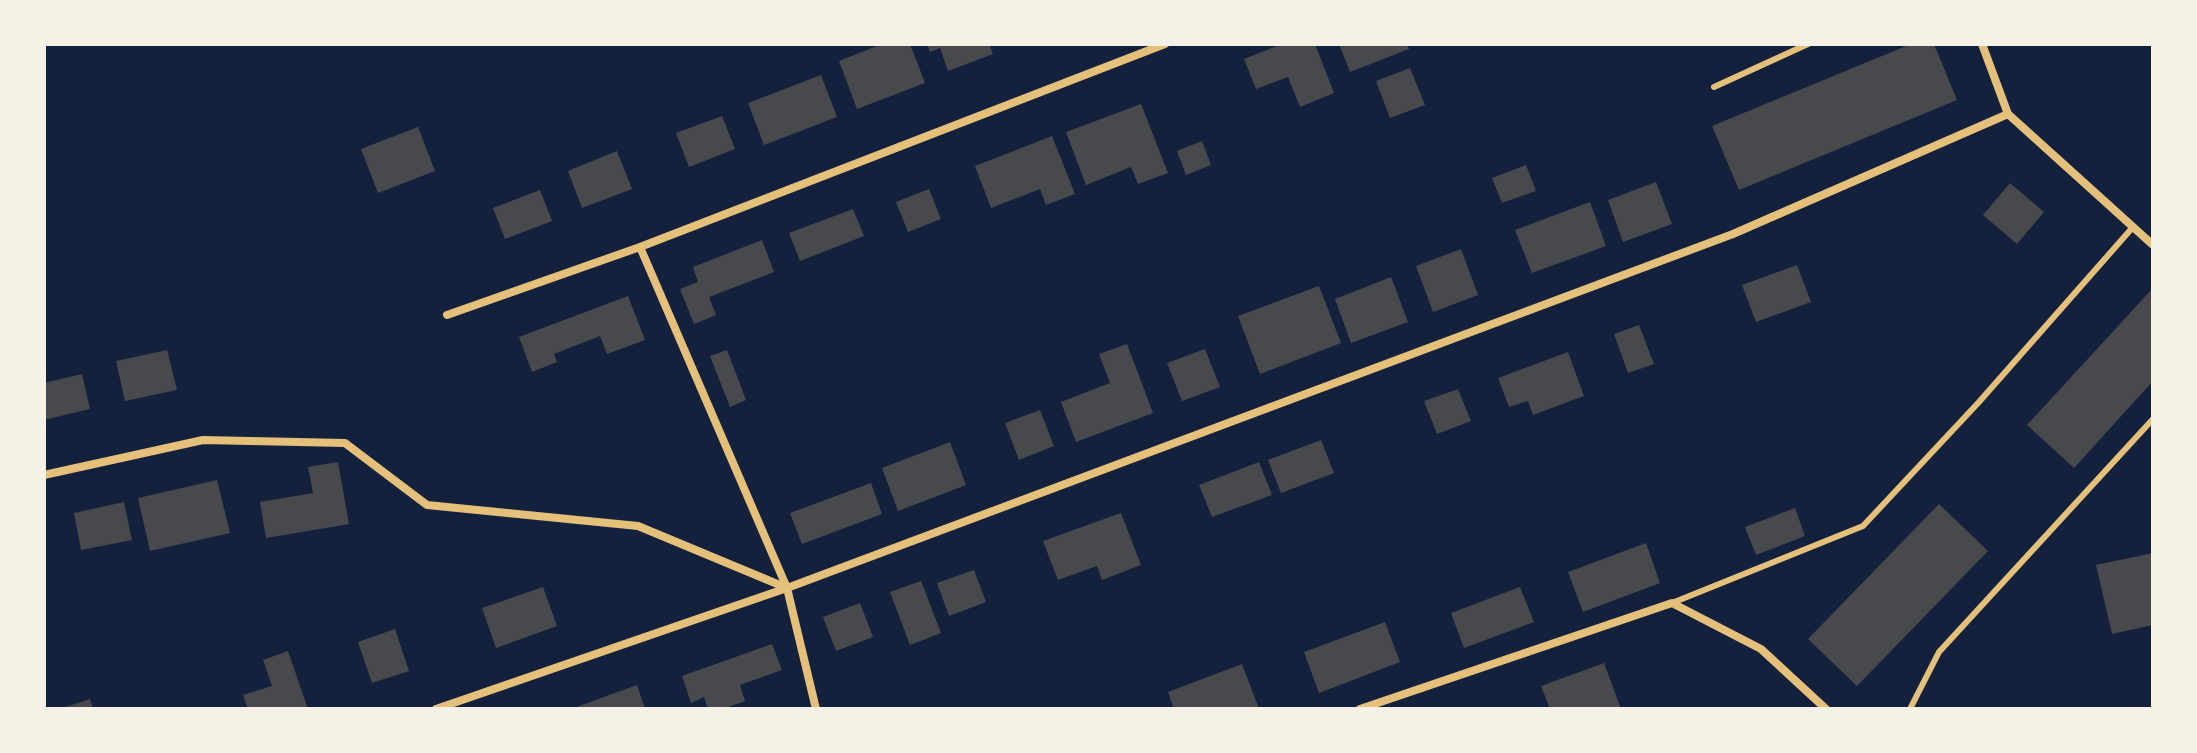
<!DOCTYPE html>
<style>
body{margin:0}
#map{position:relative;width:2197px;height:753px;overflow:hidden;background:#14213d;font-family:Mulish,sans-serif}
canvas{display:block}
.frame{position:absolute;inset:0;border:46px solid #f6f1e7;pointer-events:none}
</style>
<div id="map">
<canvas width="2197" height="753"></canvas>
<div class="frame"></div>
</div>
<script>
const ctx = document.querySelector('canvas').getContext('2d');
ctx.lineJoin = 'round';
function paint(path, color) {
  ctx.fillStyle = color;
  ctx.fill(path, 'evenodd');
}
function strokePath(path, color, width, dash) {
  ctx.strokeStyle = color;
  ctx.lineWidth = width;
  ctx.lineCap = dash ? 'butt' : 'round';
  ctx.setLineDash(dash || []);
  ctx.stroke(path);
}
const building = new Path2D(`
 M882 44H910L925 83 857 109 839 61Z
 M927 44H989L993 54 948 71 940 48 930 52Z
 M1282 44H1315L1334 93 1300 107 1288 77 1256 89 1244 59Z
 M1339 44H1407L1409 49 1350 72Z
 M1911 44H1934L1957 100 1739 190 1712 126Z
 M1410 68 1425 105 1390 118 1376 81Z
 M821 75 837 117 764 145 748 103Z
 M1141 104 1168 173 1138 184 1131 167 1086 185 1066 132Z
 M722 116 735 149 689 167 676 133Z
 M418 127 435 171 378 193 361 149Z
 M1052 136 1075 194 1046 205 1040 189 991 208 975 166Z
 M1202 141 1211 165 1186 175 1177 151Z
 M617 151 632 189 582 208 568 171Z
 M1526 165 1536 191 1502 203 1492 178Z
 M1656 182 1672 224 1623 242 1608 200Z
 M2010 183 2044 212 2017 244 1983 215Z
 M929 189 941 219 908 232 896 202Z
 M540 190 552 221 505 239 493 208Z
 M1590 202 1606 246 1532 273 1515 230Z
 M853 209 864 236 800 261 789 233Z
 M762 240 774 272 709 297 716 315 694 324 680 289 698 282 693 267Z
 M1461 249 1478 295 1433 312 1416 266Z
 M1797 265 1811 302 1756 322 1742 285Z
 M1391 277 1408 322 1351 343 1335 299Z
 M1319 286 1341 343 1260 374 1238 316Z
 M2153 288V381L2074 468 2027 425Z
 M628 296 645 340 607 354 600 336 554 354 557 362 532 372 519 337Z
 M1639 325 1654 364 1628 373 1614 334Z
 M1127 344 1153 413 1076 442 1061 402 1110 383 1099 354Z
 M1205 349 1220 387 1182 401 1167 363Z
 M167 350 177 390 125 401 116 361Z
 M727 350 746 400 730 407 710 356Z
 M1568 352 1584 396 1533 415 1528 401 1509 407 1498 378Z
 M82 374 90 409 44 420V383Z
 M1458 389 1471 421 1437 434 1424 401Z
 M1040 410 1054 446 1019 460 1005 423Z
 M1321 440 1334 473 1281 493 1268 460Z
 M950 442 966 485 898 511 882 468Z
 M338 462 349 524 266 538 260 502 313 493 308 467Z
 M1259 462 1272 495 1212 517 1199 485Z
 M217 480 230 533 150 551 138 498Z
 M871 483 882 514 802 544 790 513Z
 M124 502 132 540 81 550 74 513Z
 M1939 504 1988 551 1857 686 1808 639Z
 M1795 508 1805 536 1756 555 1745 527Z
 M1121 513 1141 565 1102 580 1097 566 1058 580 1043 541Z
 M1646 543 1660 583 1583 612 1568 572Z
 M2153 553V625L2112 634 2096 565Z
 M974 570 986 602 949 616 937 583Z
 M921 581 941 633 910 645 890 592Z
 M543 587 557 626 496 648 482 608Z
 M1520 587 1534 622 1464 648 1451 613Z
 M860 603 873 637 836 651 823 617Z
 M1385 622 1400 662 1319 693 1304 652Z
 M395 629 409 671 372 683 358 642Z
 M772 644 782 670 740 685 745 701 723 709H708L704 697 691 703 682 676Z
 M288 651 308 709H248L243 695 272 686 263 660Z
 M1604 663 1621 709H1550L1541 686Z
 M1242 664 1259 709H1174L1168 692Z
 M637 685 645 709H571Z
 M90 699 93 709H62V708Z`);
const service = new Path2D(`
 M1714 87 1808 44
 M1672 603 1863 526 1979 402 2133 227
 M1910 709 1939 652 2153 419`);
const minor = new Path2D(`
 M1982 44 2008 114 2153 245
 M640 247 787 588 816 709
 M447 315 640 247 1165 44
 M44 475 203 440 345 443 427 505 638 526 787 588
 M436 709 787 588 1733 234 2008 114
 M1360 709 1672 603 1761 649 1826 709`);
paint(building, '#48494c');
strokePath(service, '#e5c07b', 6);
strokePath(minor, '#e5c07b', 8);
</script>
